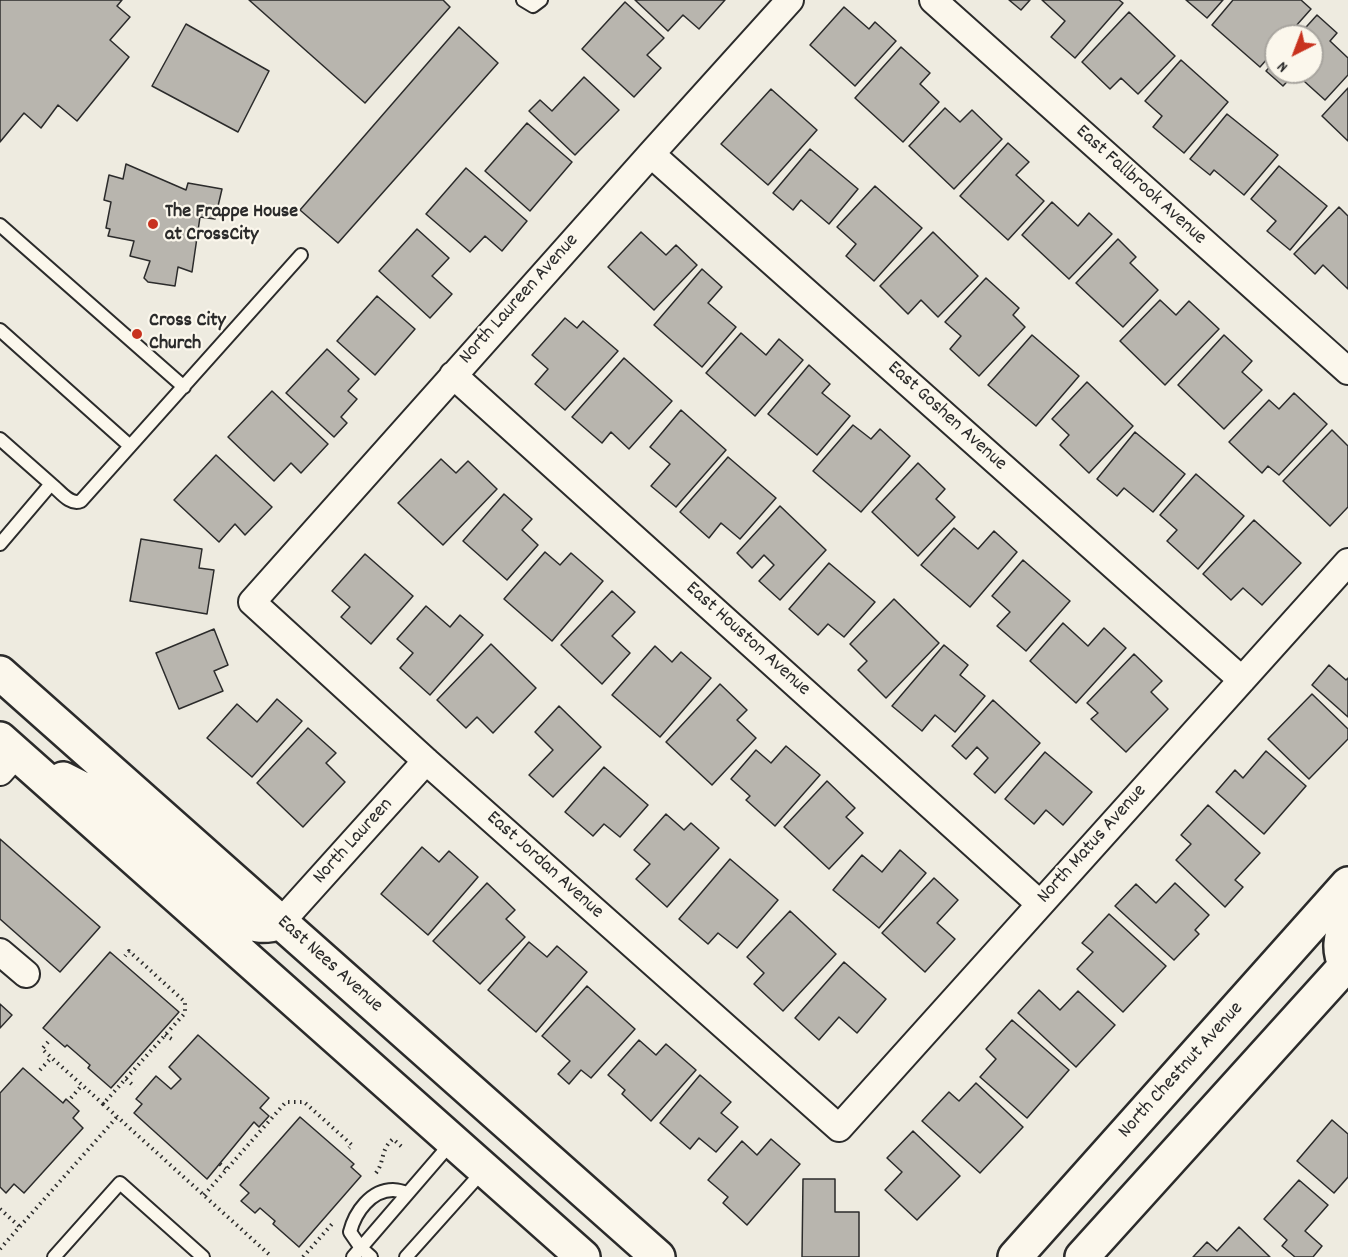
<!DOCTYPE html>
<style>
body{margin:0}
#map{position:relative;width:1348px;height:1257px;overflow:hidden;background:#eeebe0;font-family:Dekko,sans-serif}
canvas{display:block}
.north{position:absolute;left:1264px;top:24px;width:60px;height:60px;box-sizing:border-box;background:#fbf7ec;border:2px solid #a8a59f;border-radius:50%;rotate:222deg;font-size:16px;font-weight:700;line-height:24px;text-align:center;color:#2b2b2b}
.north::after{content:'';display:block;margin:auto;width:21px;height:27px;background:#c8321e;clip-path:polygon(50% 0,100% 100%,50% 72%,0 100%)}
</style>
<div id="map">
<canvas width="1348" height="1257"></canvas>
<div class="north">N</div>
</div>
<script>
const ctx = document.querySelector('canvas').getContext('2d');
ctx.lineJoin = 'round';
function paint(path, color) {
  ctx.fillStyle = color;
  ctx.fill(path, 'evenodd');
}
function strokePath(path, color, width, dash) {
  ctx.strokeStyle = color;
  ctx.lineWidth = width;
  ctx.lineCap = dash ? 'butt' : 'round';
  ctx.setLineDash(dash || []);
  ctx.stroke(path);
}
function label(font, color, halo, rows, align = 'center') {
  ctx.font = font + ' Dekko,sans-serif';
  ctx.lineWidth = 4.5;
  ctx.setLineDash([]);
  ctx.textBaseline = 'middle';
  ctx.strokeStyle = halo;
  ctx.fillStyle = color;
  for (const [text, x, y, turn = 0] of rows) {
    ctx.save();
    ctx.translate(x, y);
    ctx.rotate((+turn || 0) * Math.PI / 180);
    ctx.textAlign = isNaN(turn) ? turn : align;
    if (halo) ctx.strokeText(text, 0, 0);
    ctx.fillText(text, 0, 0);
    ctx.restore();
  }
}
const building = new Path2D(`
 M0 0H122L117 6 130 17 110 40 129 57 77 121 58 105 41 128 24 113 0 142Z
 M249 0H443L450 7 365 103Z
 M635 0H725L699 29 683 15 668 31Z
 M1009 0H1030L1021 10Z
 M1042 0H1119L1123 3 1075 58 1051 37 1065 21Z
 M1186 0H1223L1207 18Z
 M1233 0H1301L1311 9 1287 36H1276V49L1260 67 1212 25Z
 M625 2 664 38 647 55 661 68 634 97 582 49Z
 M844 7 869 29 875 22 896 41 855 86 810 45Z
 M1129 12 1175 56 1138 94 1121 78 1110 89 1082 62Z
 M1317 15 1337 33 1330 41 1348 58V75L1325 100 1295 73 1283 86 1266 71 1276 60V72H1312V36H1298Z
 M186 24 269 71 238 132 152 86Z
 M459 27 498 63 338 243 300 210Z
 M901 47 930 73 920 84 939 102 903 142 855 98Z
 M1181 60 1228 102 1184 153 1153 127 1162 116 1145 101Z
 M584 77 619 110 575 155 529 111 540 100 552 111Z
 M1348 88V141L1322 116Z
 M771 89 817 130 768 185 721 144Z
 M945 108 960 122 972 110 1002 139 954 189 909 146Z
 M1227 114 1278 155 1244 195 1214 170 1210 175 1190 159Z
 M527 123 572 162 530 211 485 171Z
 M1008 143 1029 162 1016 175 1044 201 1008 240 960 196Z
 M810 149 858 189 829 224 801 200 793 210 773 193Z
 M126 164 186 190 188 183 222 189 215 219 200 217 192 272 178 267 175 286 148 282 144 278 150 261 130 256 134 241 108 236 110 229 106 228 111 202 104 200 109 175 123 179Z
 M1279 166 1327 206 1290 250 1267 231 1276 221 1251 199Z
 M466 168 527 221 502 251 485 236 470 252 426 214Z
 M875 186 922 228 874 281 846 256 856 244 837 227Z
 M1052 202 1078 226 1089 213 1112 234 1069 279 1022 235Z
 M1339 207 1348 216V289L1323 265 1315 274 1294 254Z
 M417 229 449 258 432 276 452 294 430 318 379 271Z
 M641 232 666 255 676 245 697 265 654 310 608 267Z
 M933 232 978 276 938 317 921 300 908 314 880 286Z
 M1118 239 1136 257 1130 263 1158 290 1123 327 1076 283Z
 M702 269 722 287 708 303 736 327 702 367 654 325Z
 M986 278 1019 308 1013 315 1025 327 979 376 950 349 961 336 945 322Z
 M377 296 415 329 375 375 337 341Z
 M1160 300 1176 315 1189 301 1219 329 1165 385 1120 341Z
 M565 318 577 328 583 321 618 351 565 410 535 384 548 369 532 355Z
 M741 333 766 355 779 339 803 360 755 416 706 373Z
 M1032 335 1079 376 1036 426 988 385Z
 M1224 335 1252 361 1242 372 1262 390 1224 429 1178 385Z
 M327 349 359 379 348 391 357 399 341 417 347 423 334 437 286 393Z
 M624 358 672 401 629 449 611 432 602 443 572 417Z
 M809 365 830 384 822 393 850 416 817 455 768 414Z
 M1087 382 1133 426 1089 473 1060 445 1069 435 1052 419Z
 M272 391 328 444 301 473 291 463 274 481 228 437Z
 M1294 393 1327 424 1279 475 1268 466 1262 473 1229 442 1269 400 1279 409Z
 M681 410 726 450 676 507 651 486 670 464 650 447Z
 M853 425 871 439 880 429 910 456 861 512 813 471Z
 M1332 430 1348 446V507L1330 526 1283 481Z
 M1135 432 1185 474 1153 512 1124 488 1117 496 1097 479Z
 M216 455 272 507 245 535 235 524 219 542 174 500Z
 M728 457 776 498 740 539 721 523 709 538 680 512Z
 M441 459 456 473 468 461 497 489 443 545 398 503Z
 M918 463 945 489 936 499 955 517 918 556 872 512Z
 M1196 474 1244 516 1198 569 1167 541 1177 530 1160 515Z
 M504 494 532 519 522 530 538 545 507 580 463 541Z
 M780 506 826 550 780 600 759 581 774 565 764 555 752 568 737 553Z
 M1254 520 1301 563 1262 605 1243 588 1231 600 1203 574Z
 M954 528 978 549 994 531 1017 552 970 607 921 565Z
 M141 539 202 549 199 568 214 570 207 614 130 601Z
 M545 552 560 565 571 553 603 581 552 641 504 599Z
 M365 554 413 596 371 644 341 617 350 607 332 591Z
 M1023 560 1070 601 1026 651 997 626 1010 612 992 596Z
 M829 563 875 602 844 637 828 624 818 635 789 609Z
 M612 591 635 612 612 636 630 653 602 684 561 645Z
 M894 599 939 643 886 698 858 670 867 661 850 644Z
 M426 606 450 627 460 615 483 635 430 695 400 668 413 653 397 639Z
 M1063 623 1088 646 1104 628 1126 648 1076 703 1030 661Z
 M214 629 228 665 214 671 223 691 179 709 156 653Z
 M491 644 536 688 493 733 477 717 466 728 437 700Z
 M944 645 968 665 960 675 985 696 955 732 935 715 922 731 892 706Z
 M655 646 672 662 681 652 711 678 660 737 612 695Z
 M1134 654 1162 681 1151 692 1168 709 1126 752 1091 719 1098 713 1087 703Z
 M1329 665 1346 680 1348 678V717L1312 685Z
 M720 684 747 710 737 720 756 738 712 785 666 742Z
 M1312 694 1348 729V739L1309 779 1268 739Z
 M277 699 302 721 252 777 207 738 237 704 257 722Z
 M993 700 1040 743 995 793 974 774 988 758 977 747 966 759 952 746Z
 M559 706 601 747 553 797 529 775 553 750 535 732Z
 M308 728 336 753 326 763 345 782 303 827 257 783Z
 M786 746 820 775 775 826 746 800 750 796 731 779 756 750 771 763Z
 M1266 751 1306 786 1264 834 1216 792 1235 770 1243 778Z
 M1045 752 1092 792 1063 825 1046 810 1034 824 1005 799Z
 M604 767 648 805 620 837 604 824 593 836 565 812Z
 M827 781 855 808 846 817 863 833 829 869 784 827Z
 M1208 805 1260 853 1235 880 1243 887 1225 907 1176 860 1191 844 1181 835Z
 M666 814 684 830 691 823 719 848 667 907 636 879 650 864 634 850Z
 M0 839 100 927 60 972 0 919Z
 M422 847 439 862 449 851 478 877 428 935 381 894Z
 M900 850 926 873 879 928 833 890 862 855 882 872Z
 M730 859 778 900 737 948 718 933 708 944 679 919Z
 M934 878 958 900 937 923 955 939 925 972 882 933Z
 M487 883 515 910 506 919 525 937 480 984 433 941Z
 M1175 883 1209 915 1195 930 1199 934 1174 960 1115 906 1136 884 1156 903Z
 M790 911 836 954 783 1011 754 984 764 973 747 957Z
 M1109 914 1166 966 1123 1012 1077 969 1093 952 1082 943Z
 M529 942 547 957 557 946 587 972 536 1032 488 990Z
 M110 952 179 1012 111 1088 88 1068 90 1065 67 1045 65 1047 43 1028Z
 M844 962 886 999 857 1033 839 1017 819 1040 795 1018Z
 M587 986 635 1029 591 1078 581 1070 569 1084 558 1074 570 1061 542 1036Z
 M1039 990 1060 1010 1078 991 1115 1025 1076 1067 1018 1013Z
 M0 1004 12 1015 0 1028Z
 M1012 1020 1069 1070 1027 1118 980 1077 996 1059 986 1049Z
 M198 1035 269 1098 260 1108 269 1116 259 1127 254 1122 207 1179 134 1113 142 1104 136 1099 156 1076 171 1089 181 1079 169 1067Z
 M639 1040 656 1055 666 1044 696 1070 651 1121 622 1094 625 1090 608 1075Z
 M23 1068 63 1103 66 1099 79 1111 73 1118 83 1128 24 1193 14 1184 6 1193 0 1187V1093Z
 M700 1075 731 1102 721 1113 738 1127 716 1152 699 1138 690 1149 660 1123Z
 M976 1083 1023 1127 980 1173 922 1121 949 1092 959 1101Z
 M300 1117 354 1164 351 1167 361 1176 299 1247 273 1224 275 1221 260 1208 255 1213 241 1201 249 1193 240 1185Z
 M1332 1120 1348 1134V1177L1334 1193 1297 1161Z
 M913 1131 960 1176 917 1220 885 1190 902 1172 887 1158Z
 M771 1139 800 1164 747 1225 723 1203 728 1197 708 1180 742 1141 757 1155Z
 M803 1179H835V1212H859V1257H802Z
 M1299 1180 1328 1205 1305 1231 1322 1246 1313 1257H1295L1282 1246 1287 1240 1264 1219Z
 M1239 1227 1270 1257H1193L1207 1242 1217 1251Z`);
const path = new Path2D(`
 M165 1035 175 1041
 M48 1042 42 1049 103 1104 185 1013V1002L129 951 125 956
 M40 1070 51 1058
 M126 1079 135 1087
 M71 1098 82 1085
 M103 1104 272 1257
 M220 1164 226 1169
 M376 1173C385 1161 380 1150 393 1139L403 1148
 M204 1195 286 1102H304L352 1145 349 1148
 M0 1209 20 1227
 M0 1249 117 1117
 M303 1257 332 1224`);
const service = new Path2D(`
 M523 0 533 6 541 0
 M0 225 184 387
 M0 330 130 446
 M0 439 51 484 0 544
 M51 484C60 491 70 506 81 501L301 255
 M54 1257 120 1183 203 1257
 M353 1257 452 1142
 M371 1257 361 1248 350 1232C355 1212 371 1190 393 1190 398 1190 403 1192 408 1193
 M406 1257 483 1171`);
const minor = new Path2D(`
 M790 0 651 154 252 602 426 761 839 1128 1348 562
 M933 0 1348 371
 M651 154 1242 680
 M453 375 1040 904
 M0 772 16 754
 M281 922 426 761
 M0 952 26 974`);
const secondary = new Path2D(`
 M0 673 658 1257
 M0 739 583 1257
 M63 779 108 802 235 916C252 926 263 928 281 922
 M1346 966C1338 950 1340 937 1348 922
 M1015 1257 1348 884
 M1082 1257 1348 963`);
const markers = [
 [153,224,6,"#c8321e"],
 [137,334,6,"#c8321e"]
];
const streetNames = [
 ["East Fallbrook Avenue",1140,186,42],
 ["North Laureen Avenue",520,300,-48],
 ["East Goshen Avenue",946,417,42],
 ["East Houston Avenue",747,640,42],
 ["North Laureen",354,842,-48],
 ["North Matus Avenue",1093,845,-48],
 ["East Jordan Avenue",544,866,42],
 ["East Nees Avenue",329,965,42],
 ["North Chestnut Avenue",1182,1071,-48]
];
const poiNames = [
 ["The Frappe House",165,213],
 ["at CrossCity",165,236],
 ["Cross City",149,322],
 ["Church",149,345]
];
paint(building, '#b8b5ae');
strokePath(building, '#2b2b2b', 1.5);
strokePath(service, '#2b2b2b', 16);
strokePath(minor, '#2b2b2b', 30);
strokePath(secondary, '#2b2b2b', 38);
strokePath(path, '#2b2b2b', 4, [1.5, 4.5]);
strokePath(service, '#fbf7ec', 12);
strokePath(minor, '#fbf7ec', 26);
strokePath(secondary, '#fbf7ec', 33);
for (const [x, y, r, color] of markers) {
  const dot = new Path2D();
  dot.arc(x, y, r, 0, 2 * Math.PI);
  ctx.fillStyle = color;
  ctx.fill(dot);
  strokePath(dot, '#fbf7ec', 2);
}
label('20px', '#2b2b2b', '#fbf7ec', streetNames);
label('bold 20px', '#2b2b2b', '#fbf7ec', poiNames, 'left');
</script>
